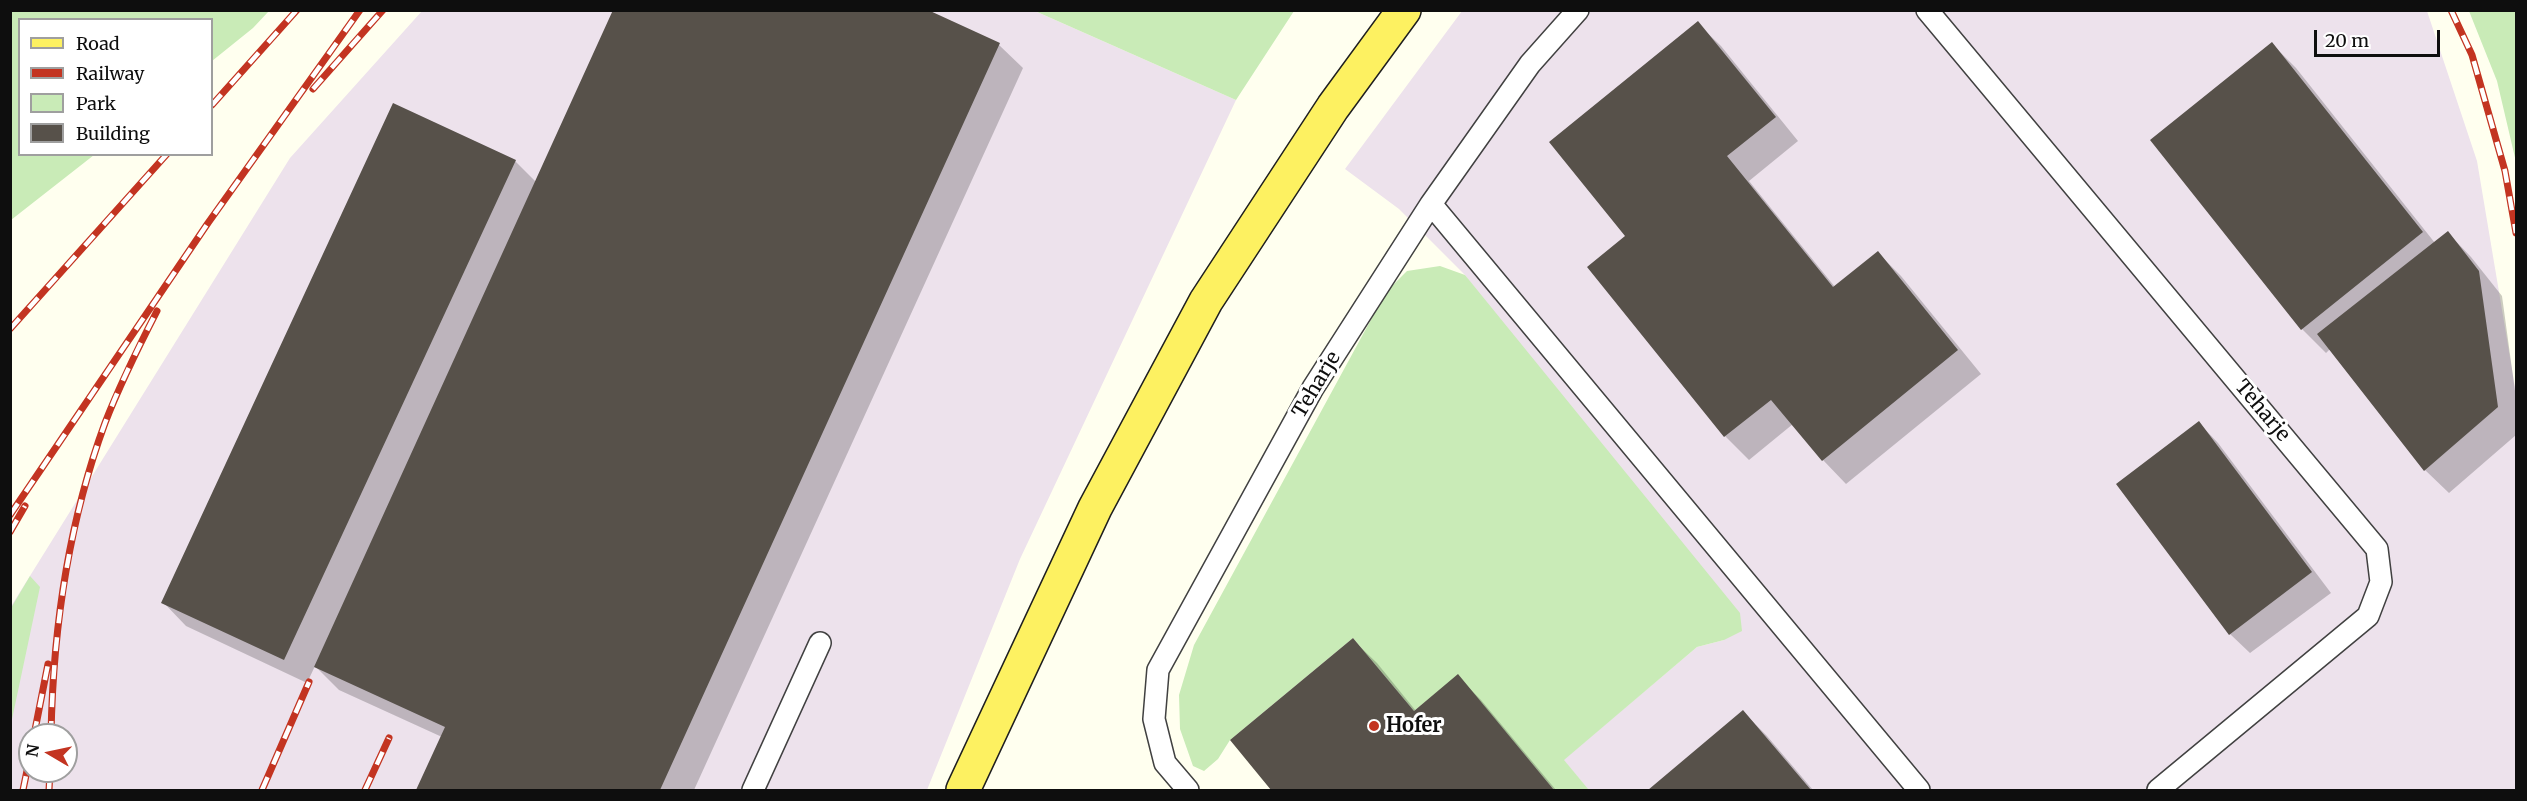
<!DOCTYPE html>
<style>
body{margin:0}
#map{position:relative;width:2527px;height:801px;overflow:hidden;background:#ffffef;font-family:Merriweather,serif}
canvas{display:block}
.frame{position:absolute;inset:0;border:12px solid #0e0e0e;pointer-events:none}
.legend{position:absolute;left:18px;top:18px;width:195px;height:138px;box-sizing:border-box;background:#fff;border:2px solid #9f9f9f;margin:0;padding:8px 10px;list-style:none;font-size:18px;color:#0e0e0e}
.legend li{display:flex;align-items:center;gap:12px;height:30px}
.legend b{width:30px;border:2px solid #9f9f9f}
.north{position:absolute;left:18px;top:723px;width:60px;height:60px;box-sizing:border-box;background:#fff;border:2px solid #9f9f9f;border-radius:50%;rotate:279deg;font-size:16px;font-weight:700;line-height:24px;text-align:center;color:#0e0e0e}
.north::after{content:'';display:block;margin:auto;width:21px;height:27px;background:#c33421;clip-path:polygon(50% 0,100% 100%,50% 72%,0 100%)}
.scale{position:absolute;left:2314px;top:30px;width:126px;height:27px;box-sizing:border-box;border:3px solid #0e0e0e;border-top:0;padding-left:8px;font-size:18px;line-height:21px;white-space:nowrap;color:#0e0e0e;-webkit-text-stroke:4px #fff;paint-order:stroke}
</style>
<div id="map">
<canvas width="2527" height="801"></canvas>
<div class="frame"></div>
<ul class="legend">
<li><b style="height:8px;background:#fdf161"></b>Road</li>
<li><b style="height:8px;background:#c33421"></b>Railway</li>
<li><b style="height:16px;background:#c9ebb7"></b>Park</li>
<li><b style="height:16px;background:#57514a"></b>Building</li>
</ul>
<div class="north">N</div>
<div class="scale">20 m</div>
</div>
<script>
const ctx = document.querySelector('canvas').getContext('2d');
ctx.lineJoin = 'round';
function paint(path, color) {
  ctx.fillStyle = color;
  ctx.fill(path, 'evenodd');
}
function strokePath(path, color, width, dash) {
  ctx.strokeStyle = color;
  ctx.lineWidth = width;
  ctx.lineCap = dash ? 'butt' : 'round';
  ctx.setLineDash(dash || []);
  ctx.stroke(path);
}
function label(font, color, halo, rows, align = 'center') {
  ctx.font = font + ' Merriweather,serif';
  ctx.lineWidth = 6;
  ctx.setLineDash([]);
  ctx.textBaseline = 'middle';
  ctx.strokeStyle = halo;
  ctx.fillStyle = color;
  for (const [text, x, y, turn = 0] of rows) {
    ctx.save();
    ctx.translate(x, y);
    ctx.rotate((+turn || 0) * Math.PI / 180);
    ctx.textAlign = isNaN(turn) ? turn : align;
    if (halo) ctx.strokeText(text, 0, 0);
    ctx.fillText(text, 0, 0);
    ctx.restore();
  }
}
const industrial = new Path2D(`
 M422 11H1035L1236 100 1020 559 927 790H11L10 608 290 158ZM30 735H66V771H30Z
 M1462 11H2427L2477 161 2516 393V790H1589L1563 760 1697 647 1724 640 1465 275 1399 209 1345 169Z`);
const green = new Path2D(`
 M11 10H269V11L253 28 212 61V20H20V154L94 155 11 220Z
 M1035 11H1294L1236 100Z
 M2469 11H2516V162L2497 81Z
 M1440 266 1465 275 1740 613 1742 631 1724 640 1697 647 1564 760 1589 790H1554L1458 675 1414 711 1353 638 1230 740 1218 759 1204 771 1193 766 1180 729 1179 695 1194 645 1386 292 1407 271Z
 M30 576 40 587 11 724V608Z`);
const shadow = new Path2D(`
 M925 10 999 45 1023 68 694 790H417L442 737 339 690 315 666 307 683 186 626 163 602 515 161 536 182Z
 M1697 23 1721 46 1798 141 1749 181 1835 287 1878 253 1901 276 1981 374 1846 484 1823 460 1793 424 1749 460 1725 436 1589 267 1627 236Z
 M2272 44 2296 68 2435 243 2448 233 2471 257 2502 296 2516 398V435L2449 493 2425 470 2331 348 2326 353 2302 329Z
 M2199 423 2218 443 2331 593 2250 653 2230 634Z
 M1353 640 1377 663 1416 711 1458 677 1481 700 1556 790H1273L1232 741Z
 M1743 712 1767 736 1813 790H1651Z`);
const building = new Path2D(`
 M613 10H928L1000 43 660 790H416L445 727 314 667Z
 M1698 21 1776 117 1727 156 1833 287 1878 251 1958 350 1822 461 1771 400 1724 437 1587 267 1625 236 1549 142Z
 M2272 42 2423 232 2301 330 2150 140Z
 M393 103 516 160 284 660 161 603Z
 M2448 231 2479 271 2498 407 2424 471 2317 334Z
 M2199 421 2312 572 2229 635 2116 484Z
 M1353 638 1414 711 1458 674 1554 790H1271L1230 740Z
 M1743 710 1811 790H1648Z`);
const service = new Path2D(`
 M1927 10 2377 549 2381 582 2368 616 2158 790
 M1431 204 1919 790
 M753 790 820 643
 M1188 790 1165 763 1154 719 1158 670 1313 388 1431 204 1530 64 1578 10`);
const primary = new Path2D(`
 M963 790 1095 508 1206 301 1333 107 1404 10`);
const rail = new Path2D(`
 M2451 10 2472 55 2505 171 2516 233
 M313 89 383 10
 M212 105 297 10
 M10 329 167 154
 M10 515 208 223 360 10
 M10 532 25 506
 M34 735 48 664
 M51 735C53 630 69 521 105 423 120 384 138 348 157 311
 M23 790 30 756
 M49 790 50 771
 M262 790 309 682
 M365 790 389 738`);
const markers = [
 [1374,726,6,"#c33421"]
];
const streetNames = [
 ["Teharje",1317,385,-59],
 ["Teharje",2262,411,50]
];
const poiNames = [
 ["Hofer",1386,726]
];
paint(industrial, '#ede2ec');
paint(green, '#c9ebb7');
paint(shadow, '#0003');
paint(building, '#57514a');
strokePath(service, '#414141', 24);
strokePath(primary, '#1f1f1f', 36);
strokePath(service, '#fff', 21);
strokePath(primary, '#fdf161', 33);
strokePath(rail, '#c33421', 7);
strokePath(rail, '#fff', 4.5, [14]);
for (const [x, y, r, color] of markers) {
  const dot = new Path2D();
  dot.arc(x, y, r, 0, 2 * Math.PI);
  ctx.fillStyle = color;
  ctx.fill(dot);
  strokePath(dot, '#fff', 2);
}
label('20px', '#0e0e0e', '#fff', streetNames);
label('bold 20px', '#0e0e0e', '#fff', poiNames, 'left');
</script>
